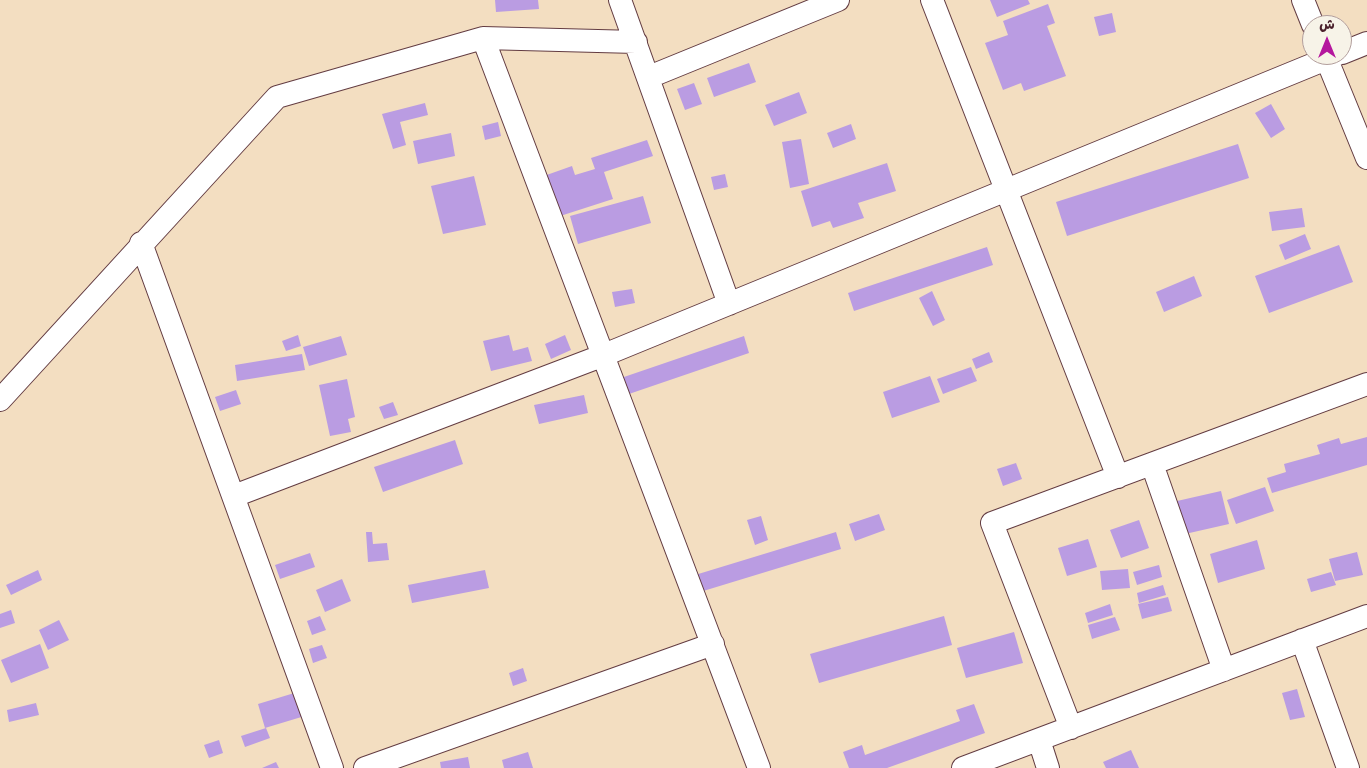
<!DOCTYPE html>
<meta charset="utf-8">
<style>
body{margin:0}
#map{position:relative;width:1367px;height:768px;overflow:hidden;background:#f3dec1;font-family:Dekko,"Playpen Sans Arabic",sans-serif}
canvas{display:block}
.north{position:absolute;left:1302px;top:15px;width:50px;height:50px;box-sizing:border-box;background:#f7f3e8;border:1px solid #b29e9c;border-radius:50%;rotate:0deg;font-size:14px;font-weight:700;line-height:20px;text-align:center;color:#4a1f2b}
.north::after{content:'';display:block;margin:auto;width:18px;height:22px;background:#b5179e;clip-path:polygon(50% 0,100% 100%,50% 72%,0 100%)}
</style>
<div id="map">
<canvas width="1367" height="768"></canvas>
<div class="north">ش</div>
</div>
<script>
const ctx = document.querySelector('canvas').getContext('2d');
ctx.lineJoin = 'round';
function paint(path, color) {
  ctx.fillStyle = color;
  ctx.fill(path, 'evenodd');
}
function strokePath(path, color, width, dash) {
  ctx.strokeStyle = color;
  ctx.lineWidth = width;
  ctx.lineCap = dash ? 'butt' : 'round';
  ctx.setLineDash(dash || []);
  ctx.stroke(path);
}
const building = new Path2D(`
 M495 0H538L539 9 496 12Z
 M990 0H1028L1030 4 997 17Z
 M1048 4 1055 23 1047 26 1066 76 1024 91 1021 83 1003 90 985 43 1008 35 1003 21Z
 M1112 13 1116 32 1099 36 1094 17Z
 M749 63 756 82 714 97 707 78Z
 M694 83 702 104 685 110 677 89Z
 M799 92 807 113 774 126 765 105Z
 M425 103 428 115 400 122 406 145 393 149 382 114Z
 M1271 104 1285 129 1271 138 1255 113Z
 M498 122 501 136 485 140 482 126Z
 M851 124 856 139 833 148 827 133Z
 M451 133 455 156 418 164 413 141Z
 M801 139 809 184 790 188 782 142Z
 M647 140 653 156 604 172 613 199 554 218 541 177 572 166 575 175 595 169 591 158Z
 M1238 144 1249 178 1067 236 1056 202Z
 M887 163 896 191 858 203 864 218 833 228 830 221 812 227 801 191Z
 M725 174 728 187 714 190 711 177Z
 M474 176 486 225 443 234 431 186Z
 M643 196 651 223 578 244 570 216Z
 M1302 208 1305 227 1272 231 1269 212Z
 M1305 234 1311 249 1285 260 1279 245Z
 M1339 245 1353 282 1269 313 1255 276Z
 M987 247 993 265 854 311 848 293Z
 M1194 276 1202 296 1164 312 1156 292Z
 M632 289 635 303 615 307 612 292Z
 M932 291 945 320 933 326 919 298Z
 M298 335 301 346 286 351 282 341Z
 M509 335 513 351 528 347 532 361 491 371 483 341Z
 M565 335 571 350 551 359 545 344Z
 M341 336 347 355 309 366 303 347Z
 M744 336 749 353 626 395 621 378Z
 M989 352 993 362 976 369 972 359Z
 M302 354 305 370 237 381 235 365Z
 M971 367 977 381 943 394 937 379Z
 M930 376 940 402 892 418 883 392Z
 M347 379 355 417 348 419 351 432 330 436 319 385Z
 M236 390 241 404 220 411 215 397Z
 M584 395 588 413 539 424 534 405Z
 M393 402 398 415 384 419 379 407Z
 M1367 437V465L1272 493 1267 478 1286 472 1284 464 1320 454 1317 445 1339 438 1341 444Z
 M455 440 463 464 383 492 374 467Z
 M1016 463 1022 479 1003 486 997 469Z
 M1265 487 1274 511 1236 524 1227 500Z
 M1221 491 1229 524 1185 534 1177 501Z
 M879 514 885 530 855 541 849 524Z
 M761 516 768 540 755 545 747 520Z
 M1139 520 1149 548 1121 558 1110 530Z
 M366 532H372L373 544 387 543 389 560 368 562Z
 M836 532 841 549 700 592 695 575Z
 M1088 539 1097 567 1067 576 1058 548Z
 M1257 540 1265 569 1218 583 1210 554Z
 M1357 552 1363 575 1335 581 1329 559Z
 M310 553 315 567 280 579 275 565Z
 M1159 565 1162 577 1137 585 1133 572Z
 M1128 569 1130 588 1102 590 1100 571Z
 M38 570 42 580 11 595 6 585Z
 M485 570 489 588 412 603 408 585Z
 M1331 572 1336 585 1311 592 1307 579Z
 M342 579 351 601 325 612 316 590Z
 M1163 585 1166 595 1139 603 1137 593Z
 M1168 597 1172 611 1142 619 1138 604Z
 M1110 604 1113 615 1088 623 1085 613Z
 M11 610 15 623 0 628V614Z
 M320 616 326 630 312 635 307 621Z
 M944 616 952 645 819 683 810 654Z
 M1115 617 1120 630 1092 639 1088 625Z
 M59 620 69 640 48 650 39 630Z
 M1014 632 1023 663 966 678 957 648Z
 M40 644 49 668 11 683 1 660Z
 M322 645 327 658 313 663 309 649Z
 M523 668 527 681 513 686 509 673Z
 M1297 689 1305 717 1290 720 1282 693Z
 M301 691 308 715 265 728 258 704Z
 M36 703 39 715 9 722 7 710Z
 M974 704 985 733 887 768H849L843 752 862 745 865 755 960 721 956 710Z
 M266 728 270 738 245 747 241 736Z
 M219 740 223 753 209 758 204 745Z
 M1131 750 1139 768H1106L1103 762Z
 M528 752 533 768H504L502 760Z
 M468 757 470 768H441L440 762Z
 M276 762 279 768H262Z`);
const minor = new Path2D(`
 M620 0 729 304
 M932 0 1118 477
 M1303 0 1313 25
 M483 38 759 768
 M1342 53 1367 43
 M1325 55 1367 158
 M649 77 838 0
 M141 243 332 768
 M0 400 277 97 483 38 636 42
 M1152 464 1224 670
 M234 496 604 355 1336 55
 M1302 640 1348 768
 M1071 728 992 523 1367 384
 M1039 740 1048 768
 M365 768 713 644
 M963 768 1367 616`);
paint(building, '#ba9ce2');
strokePath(minor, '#633c42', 24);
strokePath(minor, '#fff', 22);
</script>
